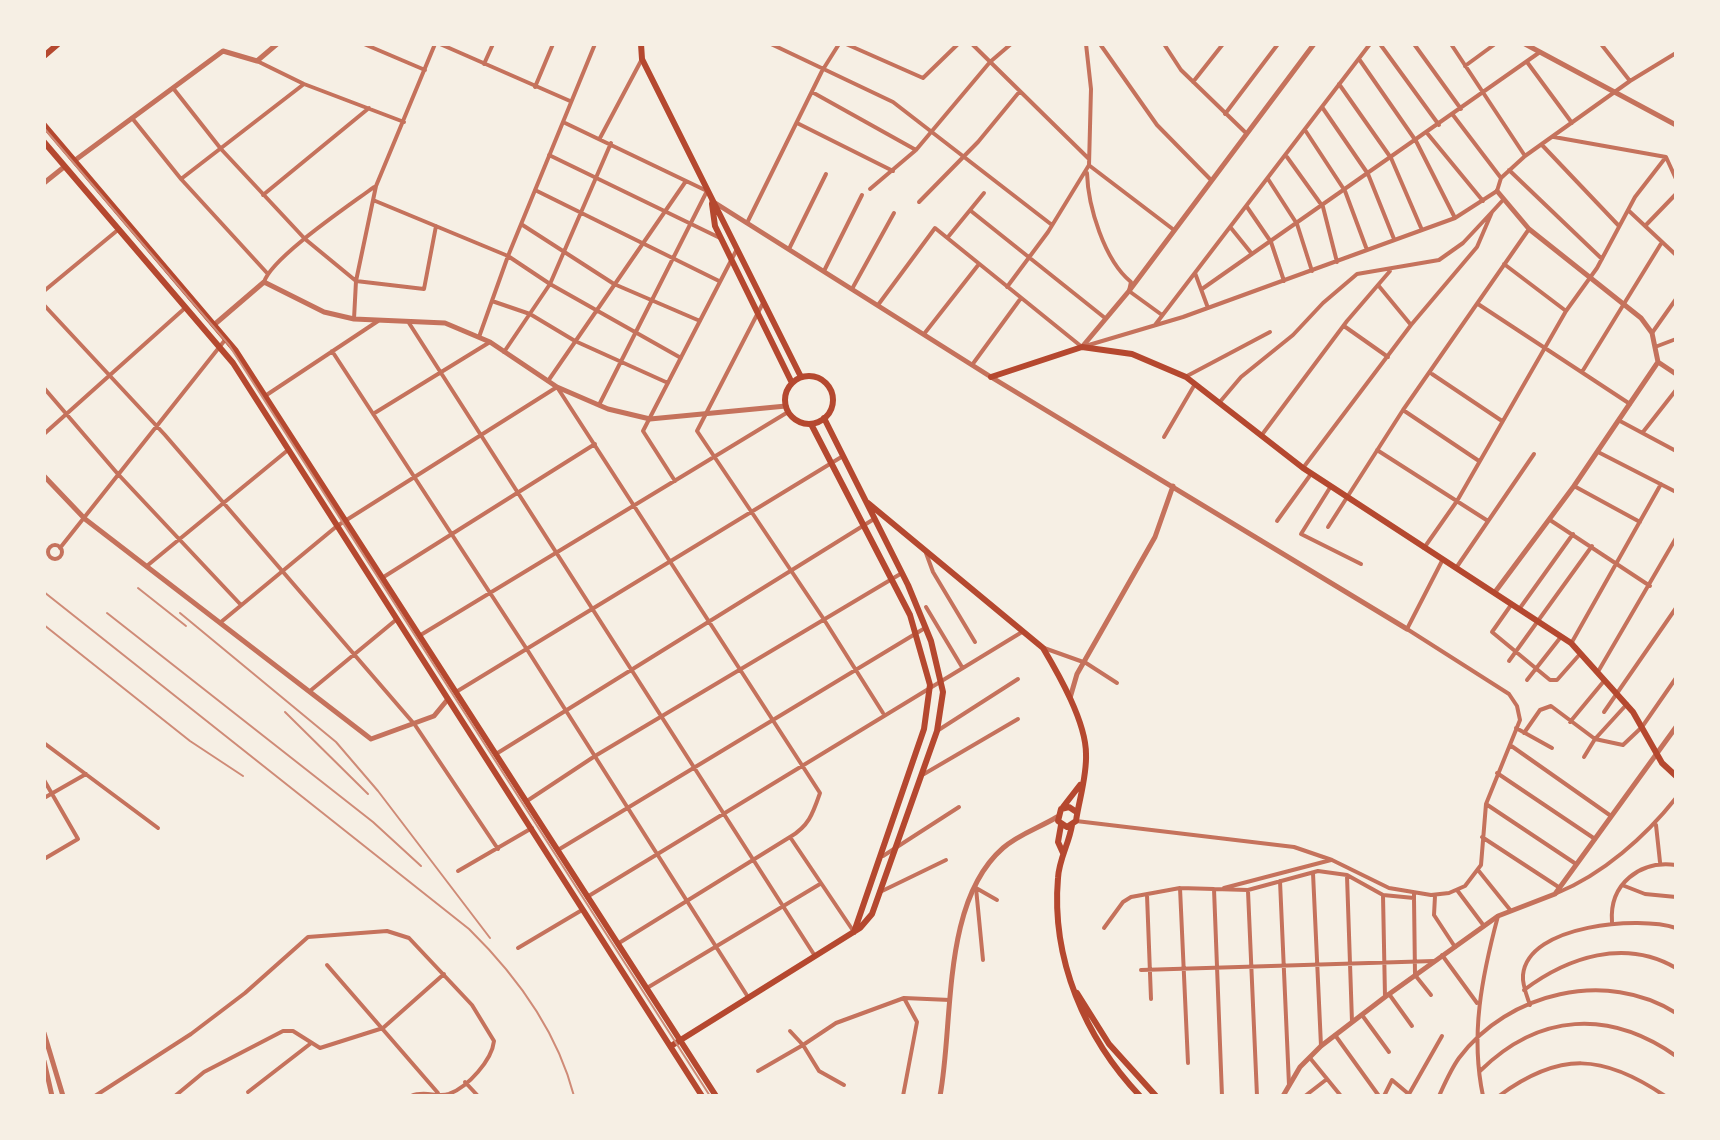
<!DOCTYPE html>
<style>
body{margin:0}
#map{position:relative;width:1720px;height:1140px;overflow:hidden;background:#f6efe4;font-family:"PT Sans Narrow",sans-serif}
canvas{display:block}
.frame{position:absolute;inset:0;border:46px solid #f6efe4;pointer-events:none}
</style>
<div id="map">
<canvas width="1720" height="1140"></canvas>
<div class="frame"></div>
</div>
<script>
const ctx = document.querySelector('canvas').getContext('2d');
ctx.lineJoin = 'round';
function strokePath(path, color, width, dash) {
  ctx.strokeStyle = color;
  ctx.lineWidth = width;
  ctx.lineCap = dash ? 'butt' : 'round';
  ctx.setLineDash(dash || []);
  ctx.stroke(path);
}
const minor = new Path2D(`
 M364 44 425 70
 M440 44 570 101
 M771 44 893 102 1052 225
 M846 44 923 78 958 44
 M972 44 1089 159
 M1100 44 1157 125 1211 180
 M1164 44 1181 70 1246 133
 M1380 44 1439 125
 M1414 44 1461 109
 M1451 44 1525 156
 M1601 44 1630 81
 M1359 59 1416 141 1455 218
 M257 61 304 84 404 122
 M1527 62 1572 123
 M484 64 493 44
 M1465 66 1495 44
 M1193 82 1223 44
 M1339 84 1391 158 1422 230
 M535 87 553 44
 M173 88 221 149 305 239 356 281 424 289 436 226
 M812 92 916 150
 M1322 107 1368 174 1394 239
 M1225 114 1278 44
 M1453 115 1501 178
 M132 118 181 179 267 273
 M563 122 707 191 599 405
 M797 123 893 171
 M1305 130 1345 191 1367 250
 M1427 133 1483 201
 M1554 137 1666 157 1676 179
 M600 138 642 59
 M1542 145 1619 226
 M549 155 720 238
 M1287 157 1323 207 1337 262
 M1090 166 1174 230
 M1509 170 1602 259
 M1087 173C1088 206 1104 260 1131 282L1129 291 1162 315
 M181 179 304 84
 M1268 179 1297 224 1312 271
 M870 189 916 150 990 62 1011 44
 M535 190 719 281
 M263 195 369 108
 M373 200 508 256 550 284 681 358
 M919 202 978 142 1020 91
 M1247 207 1271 242 1284 281
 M1628 210 1676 255
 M971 211 1105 318
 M747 223 822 71 839 44
 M521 224 614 284 700 321
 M1645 226 1676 194
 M1231 228 1252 254
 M948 237 984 193
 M789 249 826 174
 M1504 264 1566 311
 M824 271 862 195
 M1195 273 1208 308
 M264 282C272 257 350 205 374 187
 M1378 285 1411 325
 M1007 287 1048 232 1089 165 1091 89 1086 44
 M852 289 894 213
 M1202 289 1540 52
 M44 291 119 229
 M492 301 530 314 575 341 668 383
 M763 303 697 431 823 618 883 713
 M1478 304 1630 404
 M44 305 165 435 415 725 498 849
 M878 305 935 228 1082 347 1183 317 1455 218 1497 191 1501 178 1525 156 1630 81 1676 53
 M354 319 356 281 376 186 435 44
 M409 323 815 956
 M1155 325 1370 44
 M1344 326 1388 357
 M1652 333 1676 299
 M924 334 979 264
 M479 337 508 256 595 44
 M1655 347 1676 339
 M332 351 528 651 748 997
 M504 352 550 284 611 143
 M972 365 1021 298
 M1582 372 1662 242
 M1432 374 1502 421
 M1187 376 1270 332
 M548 381 686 181
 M44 388 117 473 241 605
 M265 396 378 321
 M1219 403 1241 377 1293 335 1323 303 1357 274 1439 260 1463 243 1492 212
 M1403 410 1479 461
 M373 414 490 342
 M1620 421 1676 451
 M1643 432 1676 390
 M44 434 185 308
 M1261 436 1347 321 1390 271
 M1164 437 1195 384
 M1377 450 1488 521
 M1598 452 1676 492
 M1303 468 1411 325 1477 247 1492 212 1503 200
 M675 481 643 431 737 249
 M1331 486 1301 534 1361 564
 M1574 486 1640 522
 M1550 520 1650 586
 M1277 521 1311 474
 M1328 527 1403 410 1529 229
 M48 552a7 7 0 1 1 14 0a7 7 0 1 1-14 0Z
 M60 548 225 340
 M1424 548 1457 501 1566 311 1597 268 1635 197 1666 157
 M926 553 933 572 975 642
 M148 565 288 450
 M1456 568 1534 454
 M382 578 595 444
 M1511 605 1492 632 1550 680H1557L1580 654
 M926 607 962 667
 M1520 608 1573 534
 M221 622 337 526 557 387 820 793C813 813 809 826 790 837L854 932
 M419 636 788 412
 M1572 642 1661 484
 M1044 648 1086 663 1117 683
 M1509 661 1592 546
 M1599 670 1676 538
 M1527 680 1560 638
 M310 691 397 619
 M456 692 843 456
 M1604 712 1676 608
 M1570 722 1604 681
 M1516 728 1552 748
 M937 731 1018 679
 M1524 733 1540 710 1551 706 1595 739 1623 745 1642 727 1676 678
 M44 743 158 828
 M1510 745 1611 816
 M496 754 874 519
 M1584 757 1595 739 1627 704
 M1497 773 1595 839
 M924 774 1018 719
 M44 780 78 839 44 859
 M44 798 86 774
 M527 801 595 756 902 573
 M1486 804 1576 864
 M1076 821 1294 847 1332 860 1389 888 1431 895 1449 893 1465 886 1481 865 1486 804 1520 720 1517 706 1509 694 1407 629 1443 559
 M1656 825 1660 862
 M1482 837 1560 888
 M558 850 925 628
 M883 856 959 807
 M1478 870 1511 911
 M458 871 532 828
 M1313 873 1321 1046
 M1347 876 1352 1022
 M1280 881 1289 1085
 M1622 885 1645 894 1676 897
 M976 888 983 960
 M976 888 997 900
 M1180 888 1188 1063
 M1224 888 1331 860
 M1214 889 1222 1096
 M1457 890 1484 926
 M1248 891 1257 1096
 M880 892 946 860
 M1557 893C1603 874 1645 837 1676 798
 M1147 895 1151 999
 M1383 895 1385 997
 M1435 896 1434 915 1455 947
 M587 897 1022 632
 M1414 898 1415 975 1431 995
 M1612 922C1609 884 1640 860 1676 865
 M1104 928 1123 902 1131 897 1180 888 1248 890 1318 871 1347 875 1383 895 1414 898V893
 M619 943 790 837
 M518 948 582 910
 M1442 955 1477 1003
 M327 965 438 1093
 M1141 970 1434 961
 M647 988 820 884
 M1524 990C1568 957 1625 938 1676 968
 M1389 994 1412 1026
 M1530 1005C1527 996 1522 985 1523 975 1528 924 1640 916 1676 928
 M1362 1015 1389 1052
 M790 1031 803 1045 836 1023 904 998 950 1000
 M1335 1035 1379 1096
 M1310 1058 1341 1096
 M758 1071 803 1045 819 1071 844 1085
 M1480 1071C1539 1013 1609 1009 1676 1056
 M465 1082 478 1096
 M248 1092 310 1044
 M1409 1094 1442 1036
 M95 1096 191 1034 245 993 308 937 387 931 409 938 472 1005 494 1041C492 1060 468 1087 449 1094 437 1098 425 1090 411 1096
 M175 1096 204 1072 283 1031H293L320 1048 383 1028 444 974
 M903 1096 917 1022 904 998
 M1305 1096 1327 1079
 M1384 1096 1392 1080 1411 1096
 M1439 1096C1445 1083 1451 1069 1459 1058 1508 992 1607 969 1676 1013
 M1483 1096C1470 1035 1482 976 1498 916
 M1499 1096C1560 1051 1603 1054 1665 1096`);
const tertiary = new Path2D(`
 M1525 44 1676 125
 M74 161 223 51 257 61 277 44
 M44 183 64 167
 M1497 191 1529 229 1641 318 1652 333 1658 362 1676 374
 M712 201 991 377 1407 629
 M215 324 264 282 324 312 354 319 445 323 490 342 557 387 608 409 650 419 786 406
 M1082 347 1129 291 1314 44
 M44 476 85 519 371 739 434 716 448 699
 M1495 592 1574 486 1658 362
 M1070 698 1077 674 1155 537 1173 486
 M44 1033 63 1096
 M44 1061 52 1096
 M940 1096C954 1022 941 902 1003 848 1019 834 1039 828 1057 817
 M1283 1096 1300 1067 1321 1046 1385 997 1498 916 1555 894 1676 727`);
const secondary = new Path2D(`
 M641 44 642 59 801 377
 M712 204 715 226 792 383
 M785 400a24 24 0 1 1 48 0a24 24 0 1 1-48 0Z
 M991 377 1082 347 1132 354 1186 377 1303 468 1571 643 1633 712 1662 763 1676 776
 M811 424 910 615 930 685 924 729 854 932
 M868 503 1043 648C1059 675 1086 722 1086 754 1087 776 1079 800 1076 821L1067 827 1058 821 1061 809 1069 807 1075 811
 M1063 807 1080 785
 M1061 825 1058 842 1063 853
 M1072 825C1069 844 1059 859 1058 878 1051 959 1085 1038 1140 1096
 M1077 993 1109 1044 1156 1096
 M671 1046 860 928 872 914 937 731 943 692 931 641 908 585 824 418`);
const primary = new Path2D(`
 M44 56 58 44
 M44 125 236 351 716 1096
 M44 142 233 363 702 1096`);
const tram = new Path2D(`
 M44 128 229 345 710 1096`);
const rail = new Path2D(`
 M138 588 186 626
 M44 592 469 929C517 976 557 1031 574 1096
 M107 613 373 822 421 866
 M180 613 336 742 378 791 490 938
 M44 625 190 741 243 776
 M285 712 368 794`);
strokePath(minor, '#c5725c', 4);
strokePath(tertiary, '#c5725c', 5);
strokePath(secondary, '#b5482f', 6);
strokePath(primary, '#b5482f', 6);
strokePath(tram, '#cf8b77', 2);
strokePath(rail, '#cf8b77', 2);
</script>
